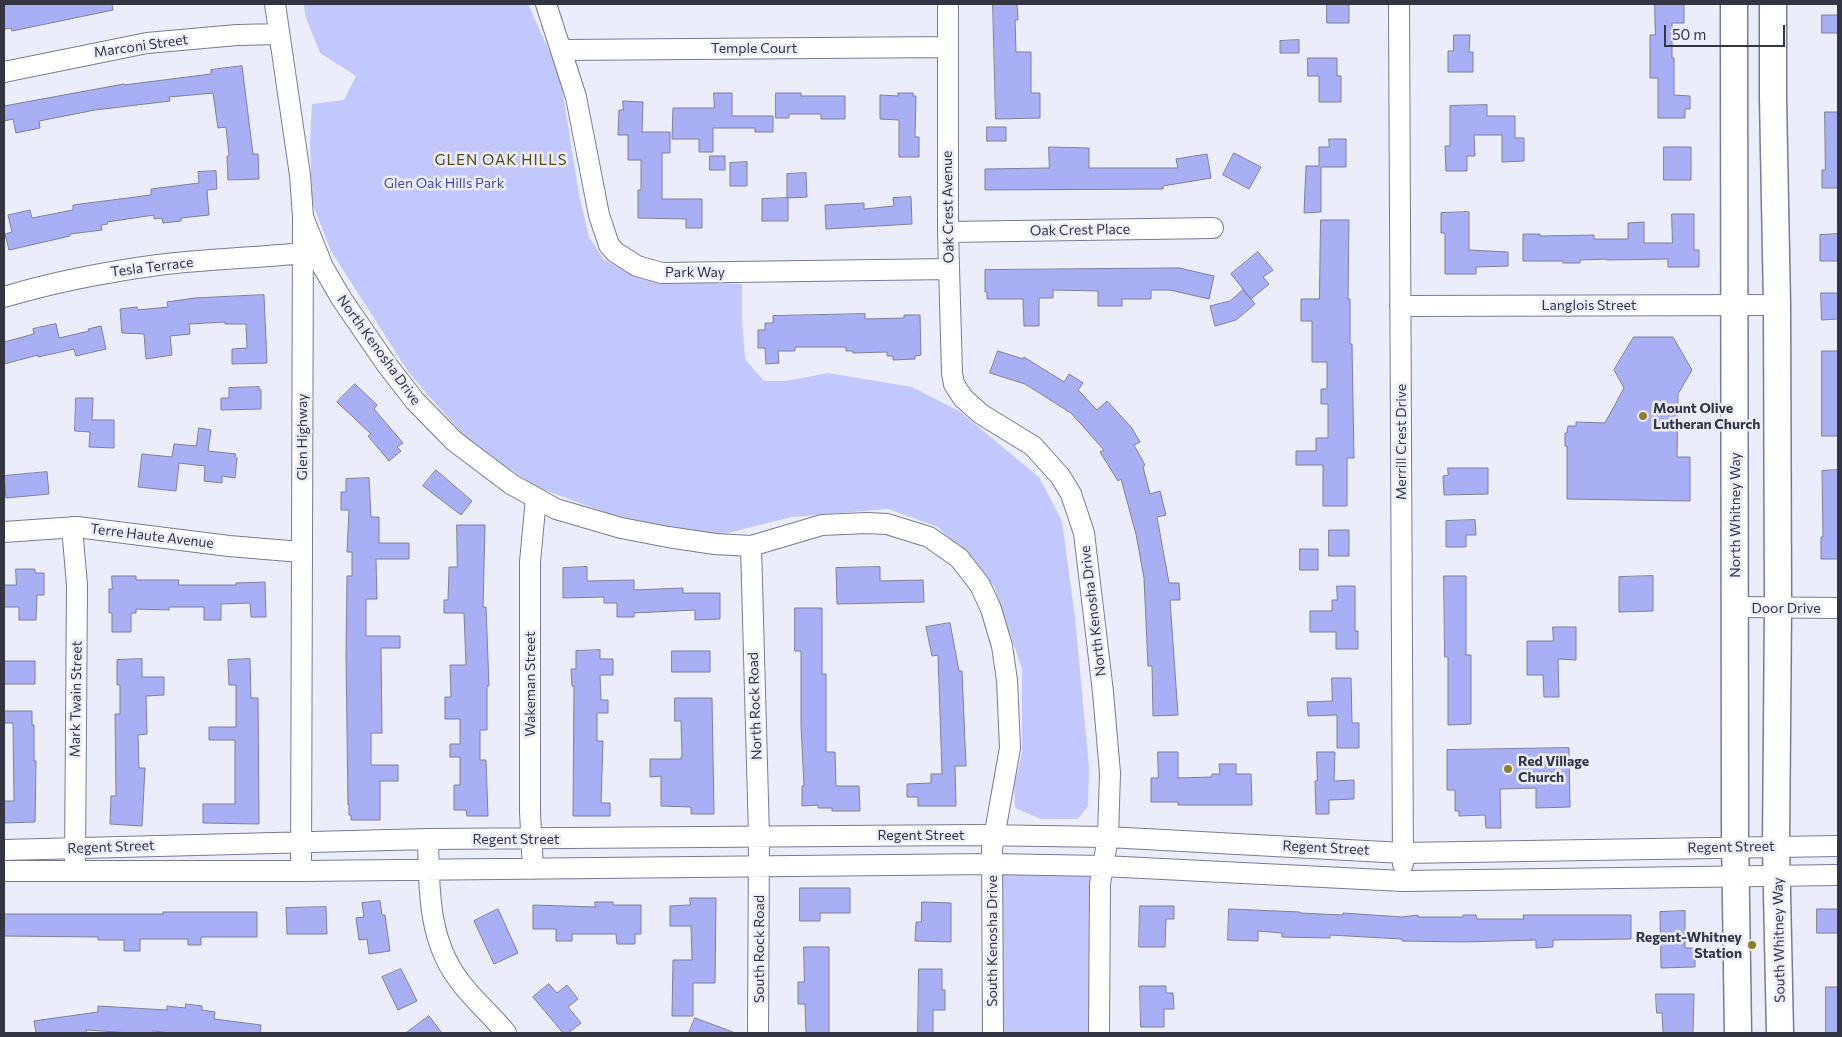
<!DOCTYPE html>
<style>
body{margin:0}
#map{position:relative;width:1842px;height:1037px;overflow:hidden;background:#ecedfb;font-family:Commissioner,sans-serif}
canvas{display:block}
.frame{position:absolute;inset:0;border:5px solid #333542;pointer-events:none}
.scale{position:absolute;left:1664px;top:25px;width:121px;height:22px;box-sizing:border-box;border:2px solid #333542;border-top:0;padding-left:6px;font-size:15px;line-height:18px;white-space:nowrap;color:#333542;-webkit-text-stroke:4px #ecedfb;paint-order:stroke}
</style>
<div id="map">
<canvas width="1842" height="1037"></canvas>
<div class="frame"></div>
<div class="scale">50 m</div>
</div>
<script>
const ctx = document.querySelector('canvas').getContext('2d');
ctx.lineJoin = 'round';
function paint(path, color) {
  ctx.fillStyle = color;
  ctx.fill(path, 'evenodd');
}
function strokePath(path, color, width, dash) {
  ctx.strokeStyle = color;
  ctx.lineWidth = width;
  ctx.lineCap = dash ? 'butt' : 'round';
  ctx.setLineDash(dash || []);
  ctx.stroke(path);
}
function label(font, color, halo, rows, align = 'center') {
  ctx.font = font + ' Commissioner,sans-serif';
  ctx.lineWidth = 5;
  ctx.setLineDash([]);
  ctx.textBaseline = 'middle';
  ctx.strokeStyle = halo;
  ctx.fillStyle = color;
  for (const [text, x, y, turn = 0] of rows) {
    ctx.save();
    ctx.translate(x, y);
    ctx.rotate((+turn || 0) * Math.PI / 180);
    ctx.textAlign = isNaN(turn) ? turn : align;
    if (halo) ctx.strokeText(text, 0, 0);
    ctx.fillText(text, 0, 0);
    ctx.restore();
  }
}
const green = new Path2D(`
 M304 4H528L560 75 579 195 589 237 604 260 635 275 661 281 742 284V320L745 359 764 381H786L828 373 912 387 959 411 1039 477 1062 521 1075 618 1089 767 1088 806 1078 819H1041L1015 808 1014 786 1022 753V669L994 586 938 527 888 509 792 517 719 535 626 520 539 488 472 445 409 373 331 251 312 202 310 142 312 104 344 100 356 76 320 53 305 15Z
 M991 864 1103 866 1099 1033H993Z`);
const building = new Path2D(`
 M4 4H112L113 10 12 31 11 28 5 29Z
 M993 4H1017L1018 20H1015L1016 52H1031V93H1040V118L996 119Z
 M1327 4H1349V23H1327Z
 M1655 4H1684V23H1672V58H1674V95L1690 96V109H1685V118H1658V78H1650V35H1655Z
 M1822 15H1838V33H1822Z
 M1454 35H1470L1469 52H1473V72H1448V51H1453Z
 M1299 40V53H1280V41Z
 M1308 58H1337V76H1341V102H1319V76H1308Z
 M242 66 253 154H258L259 179 228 180 227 156 229 155 226 127 218 128 213 93 169 97 170 101 95 110 39 121 40 128 16 133 13 119 4 121V106L124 84V85L211 74V70Z
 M714 93H732V116H773V132H755V128H713V152H699V139H672L673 108H714Z
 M776 93H801V96H845V119H821V114H789V118H776Z
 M898 93H913V96H916L915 137H919V157H899V120L880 119V95L898 96Z
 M623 101 643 102 642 132H670V153H662V199H702V228H686V219L638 218V190H641V160H628V135H618L619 110H623Z
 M1487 105V116H1515V138H1524V161L1502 162V135H1474L1475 156H1467V171H1446L1445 146H1450V106Z
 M1825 112H1838V188H1822V170H1825Z
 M987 127H1006V141H987Z
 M1329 139H1346V167H1321V212L1304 213 1306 166H1319V147H1329Z
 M1049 147 1089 148V168H1178L1176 159 1207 154 1211 178 1163 186V189L985 190V169L1049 168Z
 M1664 147H1691V180H1664Z
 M1234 153 1261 167 1249 189 1223 175Z
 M710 156H725V170H710Z
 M747 162V186H730V163Z
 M216 171 217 189 207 190 209 215 181 218V221L163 223 162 218 154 219V215L107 222 108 224 101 225 102 230 70 234V236L9 250 5 234 12 232 8 215 30 210 32 218 73 210V205L151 195V189L199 183 198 172Z
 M806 173 807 197 787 198V174Z
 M911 197 912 224 826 229 825 205 864 203V209L894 206 893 198Z
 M788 198V221H762V199Z
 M1469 212V250L1508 252V266L1476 267V274H1445V233H1441V213Z
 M1672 214H1694V250H1699V267H1668V259L1607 260V259L1580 260V263H1563V261H1523V234H1540V236L1594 235V239H1628V223L1644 222V243H1672Z
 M1321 220H1349L1348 299H1350V344H1352L1354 458H1347V506H1323V465H1296V451H1316V438H1328V404H1321V389H1327V362H1312V321H1301V299H1319Z
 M1838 234V261H1820V235Z
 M1258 252 1273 270 1263 277 1269 284 1251 299 1231 274Z
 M1179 268 1214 276 1209 299 1170 290H1151V299H1122V306H1098V291L1053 290V298H1039V326H1024L1023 299H987V292H985V270Z
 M1243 290 1255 304 1236 320 1215 326 1210 306 1230 301Z
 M1821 293H1838V319L1822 320Z
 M264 295 267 363 232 364V349L247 348 246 324H225V322L189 324 190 334 170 336 172 355 146 359 144 334 122 333 120 309 137 307 138 310 168 307 167 302 195 298Z
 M865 314V319L904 318V315H920L921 355 915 356V359L893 360V356H887V352L853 353V351H846V347H795V351H778L779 363 766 364 765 348H758V330H765V323H773V316Z
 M56 324 59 338 89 331 88 329 101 326 106 349 76 356 74 349 38 357V355L4 364V342L34 334 33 329Z
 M1634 337H1673L1692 370 1678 394 1677 457H1690V501L1567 499V446H1565V433H1567L1568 426H1576V422L1605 423 1624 388 1614 370Z
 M998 351 1023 359 1024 357 1064 382 1069 374 1083 383 1078 390 1097 410 1107 401 1131 427 1140 442 1134 445 1145 465 1143 467 1150 494 1160 491 1166 515 1157 517 1169 583H1179L1180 600H1170L1178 715 1153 716 1152 666H1148L1144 578 1136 534 1121 479 1118 481 1100 452 1104 450 1071 413 1025 384 990 373Z
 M1822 351H1838V436H1822Z
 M355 384 377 405 374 409 403 443 397 447 401 451 389 461 368 436 371 434 337 402Z
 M259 387V390H261V409L221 410V398H229V388Z
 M76 398H93L92 420H114V448L89 447 90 432 75 431Z
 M199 428 211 430 208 451 236 454 235 457 237 458 235 478 222 476V483L204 481 205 466 179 463 176 491 138 487 142 454 172 457 174 444 196 446Z
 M1448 468H1488V494L1444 495 1443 476 1448 475Z
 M436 470 472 501 461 515 423 486Z
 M1838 470V559H1821V537H1823L1822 471Z
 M47 472 49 494 6 498 4 476Z
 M369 478 371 517H379V543H409V559H376L377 599H366V636H400V648H381L382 733H371V765H398V781H380V820H351V815H349V805H348L346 656 347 576H352V552H347L349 510H341V492H346V479Z
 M1475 520 1476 535H1466V547H1446V521Z
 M457 525H485L483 607H486L489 686H487V730H480V760H486L488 816H467L466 810H454V785H460V757H450V744H460V719H445V697H451L450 665H466L464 613H444V600H448L449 567H457Z
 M1329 530H1349V556H1329Z
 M1300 549H1318V570H1300Z
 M587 567V581L634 580V590L683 588V593H720V619L695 620V610L634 613V617H617V603H604V597L563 598V568Z
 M880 567V581L923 580 924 602 837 604 836 568Z
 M16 569H35V573H44V595H37L36 620H19V607H4V585H16Z
 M112 576H136V580H179L178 585H236V583L265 582 266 617H251L250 603 221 604V620H204V607H169V610L136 609V613H131V632H112V613H109V589H112Z
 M1444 576H1466V655H1471V724L1448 725V657H1445Z
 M1653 576V611L1619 612V577Z
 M1337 586H1355V631H1358V649H1336V632H1310V611H1332V600H1337Z
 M795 608H822V674H826V752H835L836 786H859L860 811H832V808H818V805L802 806V786H804L801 725V651H795Z
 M950 623 959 671H962L966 766H955L956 806H918V797H907V784L931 783V774H942L938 655 932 656 926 627Z
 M1553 627H1576V660L1558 659 1559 697H1544L1543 675H1527V641H1553Z
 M600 650V659H613V675H600L601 700H608V713H597V741H603L601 803H610V816H573L574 686H572L571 669H576V651Z
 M672 651H710V672H672Z
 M142 659V677H164V695L146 696 147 734 138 735 139 768H145L142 826 110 824 111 796H116L115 714H120V685H117V660Z
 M250 659 251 698H258L259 824 203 823V804H235V740H209V727H236V685H229L228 660Z
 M4 661H35V684H4Z
 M1332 678H1351L1352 723H1359V748H1337V715L1308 716 1307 702 1332 701Z
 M675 698H712L714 814H691V807L661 806V776L650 777V759H681V757H682L681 721H675Z
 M4 711H32V725H34V761H36L35 822 4 823V801H14V798L13 723H4Z
 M1569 748 1570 807 1536 808V788L1500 789 1501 828H1486L1485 815 1459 816V811H1455V790H1447V750Z
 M1158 752H1178V778L1212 777V774H1220L1219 764H1236V774H1251L1252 805H1178V802H1151V778H1158Z
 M1317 752H1335L1334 781 1354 780V799L1329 800V814H1316L1315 781H1317Z
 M800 888H850V913H820V921H800Z
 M690 898H716L715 983H693V1016H672L673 960H692L691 926H670V906L690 905Z
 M380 901 382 915H385L390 951 369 954 367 939 359 940 356 918 364 917 362 903Z
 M595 902H613V905H641V934H635V944H617L616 934H572V941H556V929H533V905L595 907Z
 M922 902 951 903V942L915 941 916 922H921Z
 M1140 906H1174V919H1166L1165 947H1139Z
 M326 907 327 934H287L286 908Z
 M498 909 518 953 494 964 474 921Z
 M1229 909 1300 912V913L1343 915V913L1402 917 1418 915V917H1463V915H1476L1477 919H1524L1523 915H1631V939L1553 940V947L1536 948V940L1463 942 1402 941V939L1330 935V938L1282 937V933L1258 931V941L1228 940Z
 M1817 909H1838V933H1817Z
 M1685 911V948H1695V967L1661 968 1660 912Z
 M163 912H257V937H201V945H188V939H140V951H124V940H98V937L4 936V914H163Z
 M804 947H829V1033H806L805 1004H798V982H804Z
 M401 969 417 1001 398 1010 382 977Z
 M919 969H942V990H945V1010H933V1033H918Z
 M549 984 557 993 567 985 578 999 568 1007 581 1023 568 1033H563L533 997Z
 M1140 986H1166V993H1173L1174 1009H1164V1027H1141Z
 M1826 987H1838V1033H1826Z
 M1656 994H1694L1693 1033H1663L1662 1013H1657Z
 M186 1004 202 1006V1010L215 1012 214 1019 261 1025 260 1033H172L153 1031 152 1033H132L86 1030 87 1033H36L34 1021 98 1012V1006L167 1010V1006L185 1008Z
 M429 1016 442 1033H406Z
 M695 1018 733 1032V1033H689Z`);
const minor = new Path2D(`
 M275 4 300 175 303 217 301 871
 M546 4 576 97 599 215 609 245 615 252 637 266 662 273 949 269
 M948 4V232L952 373 954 384 963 398 981 414 1033 446 1060 476 1071 494 1084 533 1103 692 1110 773 1108 837 1100 884 1099 1033
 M1399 4 1403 864
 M562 50 947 47
 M4 72 147 43 237 35 279 34
 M303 217 323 267 341 298 387 365 415 401 454 441 511 484 556 509 621 528 668 537 715 544 751 546 822 525 867 523 887 524 929 537 959 558 980 585 991 609 1002 646 1007 680 1010 748 992 849 993 1033
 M948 232 1213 228
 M4 297C54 282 106 272 158 265 206 259 255 258 303 253
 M1400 306 1777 305
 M72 527 77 585 75 861
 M4 532 77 527 229 546 301 552
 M751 546 759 836 758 1033
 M1735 607 1838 608
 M428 839C429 887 428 939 458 979 472 999 491 1014 506 1033
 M4 850 428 839 977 835 1108 837 1403 853 1838 846
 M533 869 530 812V562L536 498
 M4 871H301L991 864 1103 866 1403 881 1838 875`);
const major = new Path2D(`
 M1734 4 1735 835 1738 1033
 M1773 4V98L1777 305 1778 607 1776 846 1780 1033`);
const markers = [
 [1643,416,5,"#8d7f26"],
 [1508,769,5,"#8d7f26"],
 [1752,945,5,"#8d7f26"]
];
const streetNames = [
 ["Marconi Street",141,46,-8],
 ["Temple Court",754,48],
 ["Oak Crest Avenue",948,207,-91],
 ["Oak Crest Place",1080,230,-1],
 ["Tesla Terrace",152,267,-7],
 ["Park Way",695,272],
 ["Langlois Street",1589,305],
 ["North Kenosha Drive",379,350,54],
 ["Glen Highway",302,437,-90],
 ["Merrill Crest Drive",1401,442,-90],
 ["North Whitney Way",1735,515,-90],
 ["Terre Haute Avenue",152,536,7],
 ["Door Drive",1786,608],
 ["North Kenosha Drive",1093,611,-97],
 ["Wakeman Street",530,684,-90],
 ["Mark Twain Street",76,699,-89],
 ["North Rock Road",755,706,-92],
 ["Regent Street",921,835],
 ["Regent Street",516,839],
 ["Regent Street",111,847,-2],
 ["Regent Street",1731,847,-1],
 ["Regent Street",1326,848,3],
 ["South Whitney Way",1779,940,-91],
 ["South Kenosha Drive",992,941,-90],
 ["South Rock Road",759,949,-90]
];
const parkNames = [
 ["Glen Oak Hills Park",444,183]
];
const poiNames = [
 ["Mount Olive",1653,408],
 ["Lutheran Church",1653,424],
 ["Red Village",1518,761],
 ["Church",1518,777],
 ["Regent-Whitney",1742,937,"right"],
 ["Station",1742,953,"right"]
];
const neighbourhoodNames = [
 ["GLEN OAK HILLS",501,160]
];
paint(green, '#c2c8fc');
paint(building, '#a9aff5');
strokePath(building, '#7c7f9e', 1);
strokePath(minor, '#777a98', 22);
strokePath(major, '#777a98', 29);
strokePath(minor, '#fff', 20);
strokePath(major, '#fff', 26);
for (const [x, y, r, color] of markers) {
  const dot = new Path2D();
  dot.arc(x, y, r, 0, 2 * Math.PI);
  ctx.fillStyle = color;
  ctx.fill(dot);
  strokePath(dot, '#ecedfb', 2);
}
label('14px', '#333542', '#ecedfb', streetNames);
label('14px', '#4a46aa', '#ecedfb', parkNames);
label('bold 14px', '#333542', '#ecedfb', poiNames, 'left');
ctx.letterSpacing = '1px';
label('15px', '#554b0b', '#ecedfb', neighbourhoodNames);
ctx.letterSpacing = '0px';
</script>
